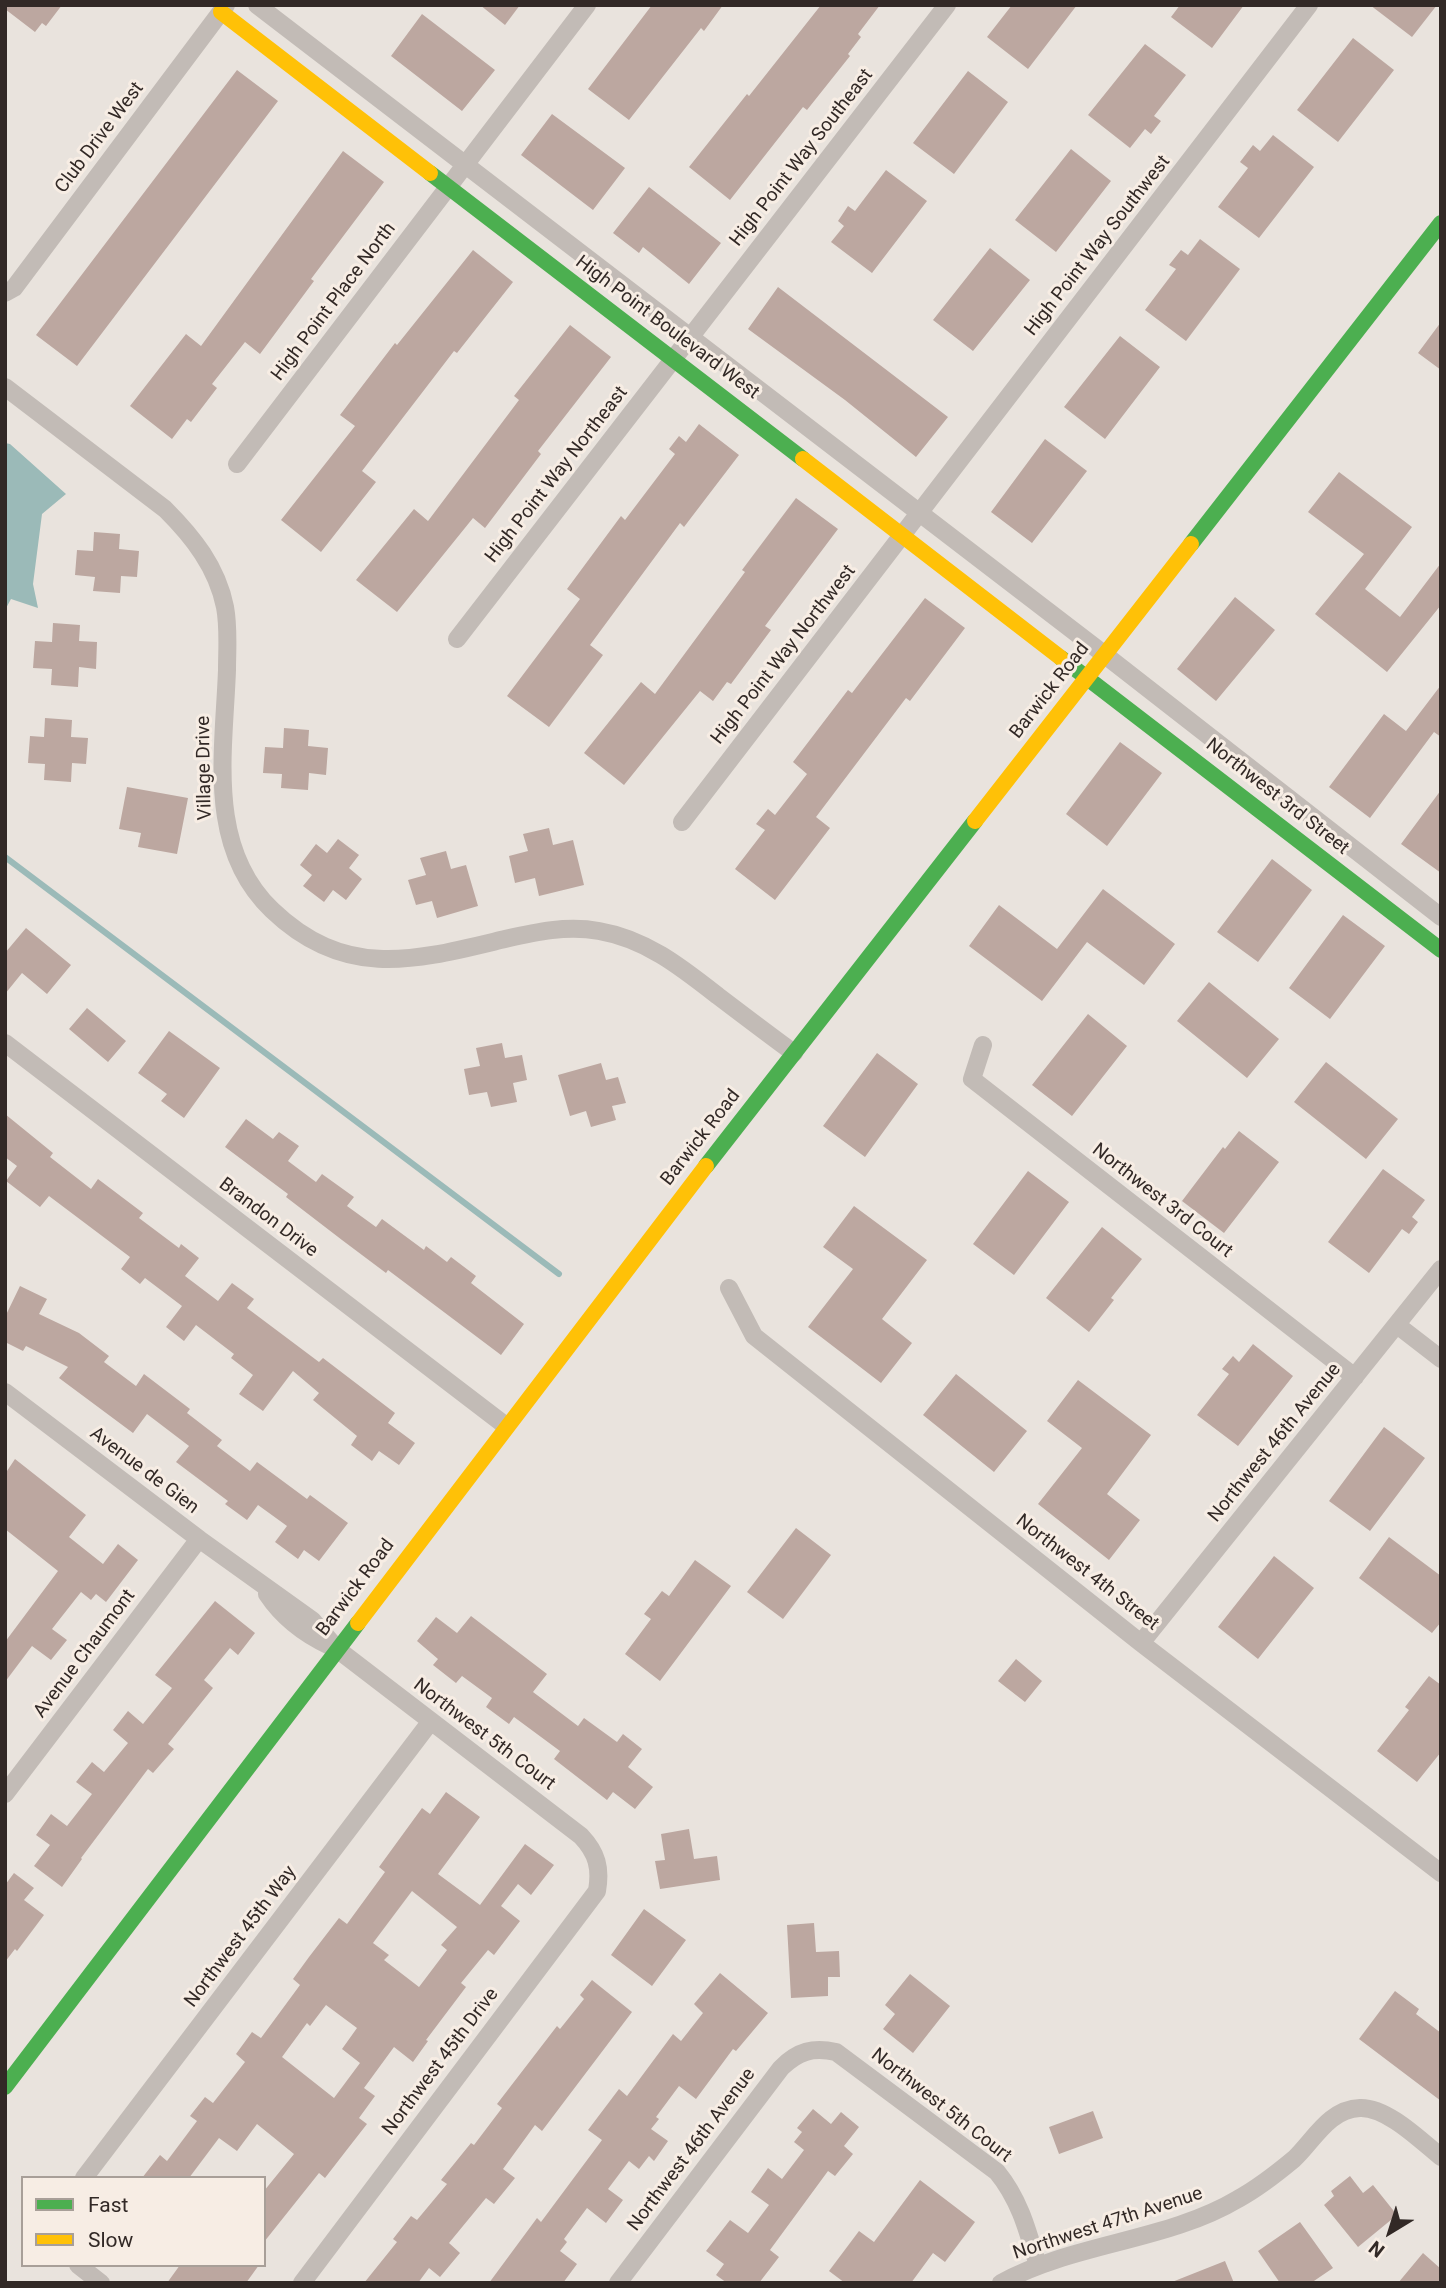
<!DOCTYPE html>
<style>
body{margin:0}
#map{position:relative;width:1446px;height:2288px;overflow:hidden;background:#e9e3dd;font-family:Roboto,sans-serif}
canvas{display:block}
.frame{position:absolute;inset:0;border:7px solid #322926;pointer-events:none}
.legend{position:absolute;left:21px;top:2176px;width:245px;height:91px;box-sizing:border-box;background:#f7ede4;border:2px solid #a89f98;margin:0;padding:9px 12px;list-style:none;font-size:21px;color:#322926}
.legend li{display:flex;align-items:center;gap:14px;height:35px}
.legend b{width:35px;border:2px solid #a89f98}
.north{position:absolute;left:1355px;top:2197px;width:70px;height:70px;-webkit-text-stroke:5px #f7ede4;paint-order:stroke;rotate:218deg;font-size:19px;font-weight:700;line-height:28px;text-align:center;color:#322926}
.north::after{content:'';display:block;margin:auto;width:24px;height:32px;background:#322926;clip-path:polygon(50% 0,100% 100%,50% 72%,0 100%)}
</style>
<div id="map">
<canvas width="1446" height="2288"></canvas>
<div class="frame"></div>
<ul class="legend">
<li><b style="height:9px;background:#4caf50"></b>Fast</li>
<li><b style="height:9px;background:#ffc107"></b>Slow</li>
</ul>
<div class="north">N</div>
</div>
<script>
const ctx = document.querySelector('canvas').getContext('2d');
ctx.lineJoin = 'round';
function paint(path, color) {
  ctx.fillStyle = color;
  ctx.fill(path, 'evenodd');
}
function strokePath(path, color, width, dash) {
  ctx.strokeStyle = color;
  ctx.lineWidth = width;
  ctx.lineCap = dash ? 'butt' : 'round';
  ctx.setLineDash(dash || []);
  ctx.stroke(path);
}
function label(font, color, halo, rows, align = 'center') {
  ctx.font = font + ' Roboto,sans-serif';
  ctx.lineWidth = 6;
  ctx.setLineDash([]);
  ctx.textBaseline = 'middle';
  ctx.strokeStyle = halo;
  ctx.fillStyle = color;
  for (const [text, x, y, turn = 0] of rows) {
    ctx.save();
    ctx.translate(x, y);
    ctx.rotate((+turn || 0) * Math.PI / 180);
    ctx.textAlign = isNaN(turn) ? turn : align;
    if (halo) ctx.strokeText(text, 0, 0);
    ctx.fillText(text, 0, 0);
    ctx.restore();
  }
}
const water = new Path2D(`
 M5 443 10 444 66 494 42 514 33 584 38 608 11 599 5 610Z`);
const stream = new Path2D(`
 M5 857 559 1274`);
const building = new Path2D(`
 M5 5H62L46 26 42 23 35 32 5 9Z
 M480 5H520L505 25Z
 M652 5H723L704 31 701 28 629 120 588 89Z
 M821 5H880L858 34 861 37 848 54 850 56 807 110 803 107 730 200 689 167 747 94 749 96Z
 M1012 5H1077L1028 69 987 37Z
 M1180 5H1244L1212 48 1171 17Z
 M1370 5H1437L1412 37Z
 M422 14 495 70 462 111 391 56Z
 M1353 38 1394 70 1338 142 1297 110Z
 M1145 44 1186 75 1154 116 1161 121 1151 134 1145 129 1130 148 1088 115Z
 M237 70 278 101 77 366 36 335Z
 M968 71 1008 102 954 174 913 143Z
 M552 114 625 168 593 210 521 155Z
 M1273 135 1314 167 1259 238 1218 207 1248 168 1240 162 1253 145 1260 151Z
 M1071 149 1111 181 1056 252 1015 220Z
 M343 151 384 182 311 279 314 281 260 354 245 342 212 384 217 388 191 422 187 419 172 439 130 406 186 334 201 346Z
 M886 170 927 201 872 273 831 242 844 226 838 221 848 206 855 211Z
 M649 187 721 243 689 284 643 247 639 253 613 233Z
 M1200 239 1240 269 1186 341 1145 310 1176 269 1169 265 1181 250 1188 255Z
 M990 248 1030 280 973 351 933 320Z
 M473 250 513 282 457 353 454 351 362 471 376 482 321 552 281 520 355 426 340 415 395 343 397 345Z
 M778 287 948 417 916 457 845 400 748 329Z
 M1441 322V370L1418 353Z
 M570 325 611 357 538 451 541 454 485 528 473 518 397 612 356 580 414 509 428 521 519 400 514 396Z
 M1120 336 1160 367 1105 439 1064 407Z
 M699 424 739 455 684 527 680 523 590 645 603 655 549 727 507 696 580 599 567 589 621 516 625 520 675 454 669 449 679 436 686 442Z
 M1045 439 1087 471 1032 543 991 512Z
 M1339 472 1412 527 1365 589 1400 617 1441 563V605L1387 672 1315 614 1364 554 1308 512Z
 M796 498 838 529 765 626 771 630 731 684 727 682 713 701 700 691 624 785 584 753 641 682 655 694 745 572 742 570Z
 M94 532 120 534 119 549 139 551 137 577 121 576 120 593 93 591 95 577 75 575 77 550 93 551Z
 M1235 597 1275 630 1216 701 1177 669Z
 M925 598 965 628 910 701 906 698 816 817 830 828 775 900 735 869 765 830 756 824 768 809 775 815 807 774 793 762 848 690 852 693Z
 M53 623 80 625 79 641 97 642 96 669 79 667 78 687 51 685 52 669 33 668 35 641 52 642Z
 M1441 685V737L1434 732 1370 818 1329 787 1384 714 1406 731Z
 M45 718 72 720 71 737 88 738 86 764 72 763 71 782 44 780 45 764 28 763 30 736 44 737Z
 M284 728 309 730 308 746 328 748 326 775 309 773 308 790 281 788 282 774 263 773 265 747 283 748Z
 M1120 742 1162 773 1107 846 1066 814Z
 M127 787 188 798 177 854 138 847 141 833 119 829Z
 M1441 790V873L1401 844Z
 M549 828 553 845 573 840 584 885 539 896 535 878 515 883 509 856 528 851 523 834Z
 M338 839 359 855 349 868 362 879 346 900 333 890 324 902 303 886 312 875 300 865 316 844 327 853Z
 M446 851 451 869 466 865 478 906 437 918 432 901 416 905 408 880 426 875 420 858Z
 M1272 859 1312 890 1258 962 1217 932Z
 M1103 889 1175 944 1144 985 1087 942 1042 1001 969 946 999 905 1057 949Z
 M1343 915 1385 946 1330 1019 1289 988Z
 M26 928 71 965 47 994 22 973 5 994V953Z
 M1209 982 1279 1039 1247 1078 1177 1021Z
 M87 1008 126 1041 108 1062 69 1029Z
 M1088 1014 1127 1046 1072 1116 1032 1085Z
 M169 1031 220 1068 184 1118 161 1101 167 1094 138 1073Z
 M502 1043 505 1058 522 1055 527 1080 513 1083 517 1102 491 1107 487 1092 469 1095 464 1069 480 1066 476 1048Z
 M877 1053 918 1084 865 1157 823 1126Z
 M1326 1062 1398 1119 1366 1159 1294 1102Z
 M601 1063 606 1080 618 1077 626 1103 612 1106 616 1120 591 1127 586 1111 570 1116 558 1075Z
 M5 1114 53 1153 50 1157 91 1189 98 1179 143 1213 139 1218 179 1248 181 1244 199 1258 185 1276 218 1301 232 1283 254 1299 247 1308 319 1362 323 1358 395 1413 388 1423 415 1443 399 1465 379 1451 372 1461 351 1445 357 1436 313 1400 319 1393 293 1371 263 1411 239 1394 253 1375 231 1358 234 1354 196 1325 184 1341 166 1327 182 1306 145 1278 140 1284 121 1269 130 1257 49 1196 40 1207 6 1181 17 1166 5 1157Z
 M246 1119 273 1139 279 1132 299 1146 288 1161 316 1182 322 1174 354 1197 347 1206 376 1227 382 1219 424 1250 426 1246 447 1262 451 1257 476 1276 471 1283 524 1324 501 1355 388 1270 386 1273 342 1240 286 1197 288 1194 225 1147Z
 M1239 1131 1279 1162 1224 1233 1182 1201 1223 1147 1225 1149Z
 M1383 1169 1425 1200 1412 1217 1418 1222 1409 1234 1402 1229 1369 1273 1328 1242Z
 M1028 1171 1069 1202 1014 1275 973 1244Z
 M854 1206 927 1260 882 1319 912 1343 881 1383 808 1327 853 1269 823 1247Z
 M1102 1227 1142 1259 1111 1298 1114 1300 1089 1332 1046 1298Z
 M20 1286 47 1299 39 1314 79 1333 109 1356 104 1362 136 1386 144 1374 190 1409 187 1413 222 1440 217 1446 250 1471 257 1462 307 1499 310 1495 348 1523 319 1561 304 1550 298 1559 275 1542 287 1526 258 1505 247 1520 225 1504 228 1501 176 1462 189 1446 147 1414 133 1433 59 1378 68 1367 26 1346 23 1351 5 1342V1317Z
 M1253 1344 1293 1376 1238 1446 1197 1415 1229 1374 1222 1369 1233 1356 1239 1362Z
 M956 1374 1027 1431 994 1472 923 1415Z
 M1078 1380 1151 1435 1107 1494 1140 1520 1109 1560 1038 1504 1082 1448 1047 1421Z
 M1384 1427 1425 1458 1370 1531 1329 1501Z
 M15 1459 86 1515 69 1537 103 1564 118 1544 138 1560 106 1602 96 1594 91 1600 81 1592 52 1629 67 1640 51 1660 32 1646 5 1682V1642L58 1571 5 1529V1474Z
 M796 1528 831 1555 783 1619 747 1592Z
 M1389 1537 1441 1576V1622L1432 1633 1359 1578Z
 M1274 1556 1314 1588 1258 1659 1218 1627Z
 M695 1560 731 1586 660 1681 625 1654 651 1619 644 1614 662 1591 669 1596Z
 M215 1601 255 1633 238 1655 230 1648 204 1680 213 1688 168 1744 174 1749 153 1773 148 1769 81 1858 82 1859 62 1887 34 1866 50 1845 36 1835 51 1814 67 1826 92 1794 76 1782 92 1762 104 1772 128 1743 113 1730 128 1711 143 1724 172 1688 155 1675Z
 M471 1616 547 1674 533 1692 578 1726 584 1718 617 1742 623 1734 642 1749 628 1767 653 1787 635 1809 613 1792 607 1800 554 1759 560 1751 514 1717 509 1724 486 1707 492 1698 462 1676 456 1683 433 1665 438 1659 417 1641 436 1617 457 1633Z
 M1016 1659 1042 1681 1025 1702 998 1681Z
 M1429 1676 1441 1685V1752L1417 1782 1377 1751 1409 1710 1405 1707Z
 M446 1792 480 1817 438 1874 480 1905 525 1844 554 1865 531 1895 518 1884 501 1906 520 1921 494 1955 488 1950 461 1983 466 1987 426 2040 428 2041 413 2062 394 2047 364 2088 375 2096 359 2118 367 2124 349 2147 325 2178 319 2173 264 2242V2191L294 2154 257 2124 237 2151 219 2138 189 2178H142L160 2155 167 2161 197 2121 190 2116 205 2097 213 2103 245 2062 236 2054 252 2032 261 2038 300 1985 293 1979 309 1957 339 1918 347 1924 385 1872 379 1867 422 1808 430 1814ZM412 1891 457 1927 441 1945 447 1950 419 1987 384 1960 389 1955 373 1943ZM326 2005 357 2028 342 2049 360 2063 334 2098 282 2057 307 2023 310 2026Z
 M689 1829 694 1859 717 1856 720 1880 660 1889 655 1861 665 1860 661 1834Z
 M14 1873 34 1888 24 1900 44 1915 17 1951 15 1949 5 1962V1885Z
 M644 1909 686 1940 652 1986 611 1955Z
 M814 1923 816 1952 839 1951 840 1977H828V1996L791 1998 787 1925Z
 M720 1973 768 2013 736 2051 733 2049 696 2099 679 2086 656 2117 659 2119 651 2129 668 2141 654 2161 649 2156 639 2169 629 2161 608 2189 623 2200 606 2223 587 2208 564 2239 567 2242 560 2251 577 2264 563 2283H489L537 2218 541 2222 602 2140 588 2130 619 2089 627 2096 673 2034 681 2041 703 2013 694 2004Z
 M910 1974 950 2006 913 2053 883 2029 895 2014 885 2005Z
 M592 1980 632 2012 542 2131 535 2125 503 2169 515 2178 494 2204 486 2198 449 2243 460 2253 440 2277 429 2268 418 2283H364L397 2242 393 2239 411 2216 417 2220 447 2184 441 2180 471 2143 474 2145 502 2108 497 2104 557 2026 560 2029 584 1999 580 1995Z
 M1395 1991 1419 2009 1416 2014 1441 2033V2101L1359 2039Z
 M813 2109 831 2124 841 2112 859 2127 844 2146 853 2154 835 2176 828 2171 770 2250 779 2257 759 2283H727L716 2275 724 2264 706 2251 730 2220 748 2233 769 2205 751 2192 768 2168 782 2179 804 2150 794 2142 802 2132 797 2128Z
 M1093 2111 1103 2138 1059 2154 1049 2127Z
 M1350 2176 1363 2193 1373 2185 1397 2215 1358 2247 1324 2205 1334 2196 1331 2191Z
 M920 2180 975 2222 945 2262 933 2253 911 2283H845L829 2271 859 2231 874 2242Z
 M1300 2222 1333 2268 1311 2283H1280L1258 2251Z
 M1423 2253 1441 2269V2283H1398Z
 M1225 2261 1234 2283H1172V2282Z
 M180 2265H259L246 2283H167Z`);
const street = new Path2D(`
 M257 5 1105 655 1441 917
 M5 293 14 288 226 5
 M5 387 165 509C193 537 217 567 225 607 229 628 227 649 227 670 224 752 206 847 272 910 346 981 417 960 505 939 536 932 567 925 599 931 646 939 681 967 718 996 743 1015 768 1034 794 1053
 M237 464 587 5
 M457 639 947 5
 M682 822 1309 5
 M5 1043 506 1426
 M983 1045 972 1079 1355 1377
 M729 1288 754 1336 1141 1643 1441 1873
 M1397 1325 1441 1359
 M5 1392 199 1539 312 1620 337 1649 581 1836C597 1853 601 1868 597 1891L302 2283
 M267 1594C283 1618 304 1634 330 1646
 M1141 1643 1441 1269
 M5 1794 199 1539
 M84 2178 431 1721
 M78 2265 101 2283
 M618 2283 781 2068C798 2051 813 2047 836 2052L997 2172C1020 2200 1028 2232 1038 2266
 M1001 2283C1073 2243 1168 2241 1238 2199 1258 2188 1276 2174 1294 2159 1314 2140 1329 2109 1360 2108 1387 2107 1420 2140 1441 2157`);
const fast = new Path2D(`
 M430 173 803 459
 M1191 544 1441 223
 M1061 658 1441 950
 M706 1166 975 821
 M5 2087 358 1623`);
const slow = new Path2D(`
 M221 12 430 173
 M803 459 1061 658
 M975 821 1191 544
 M358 1623 706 1166`);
const streetNames = [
 ["Club Drive West",100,138,-53],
 ["High Point Way Southeast",802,158,-52],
 ["High Point Way Southwest",1098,246,-52],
 ["High Point Place North",334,302,-53],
 ["High Point Boulevard West",667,328,37],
 ["High Point Way Northeast",557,475,-52],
 ["High Point Way Northwest",784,655,-52],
 ["Barwick Road",1050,691,-52],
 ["Village Drive",205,768,-91],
 ["Northwest 3rd Street",1277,797,38],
 ["Barwick Road",701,1138,-52],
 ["Northwest 3rd Court",1162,1201,38],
 ["Brandon Drive",268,1218,37],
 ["Northwest 46th Avenue",1275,1443,-51],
 ["Avenue de Gien",144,1471,37],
 ["Northwest 4th Street",1087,1573,38],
 ["Barwick Road",356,1588,-53],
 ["Avenue Chaumont",85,1654,-53],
 ["Northwest 5th Court",484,1735,37],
 ["Northwest 45th Way",241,1937,-53],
 ["Northwest 45th Drive",441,2062,-53],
 ["Northwest 5th Court",941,2106,38],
 ["Northwest 46th Avenue",692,2150,-53],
 ["Northwest 47th Avenue",1108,2224,-18]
];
paint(water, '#9bbab8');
strokePath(stream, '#9bbab8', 6);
paint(building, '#bca7a0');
strokePath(street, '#c2bbb6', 18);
strokePath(fast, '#4caf50', 16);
strokePath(slow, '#ffc107', 16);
label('19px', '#322926', '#f7ede4', streetNames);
</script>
